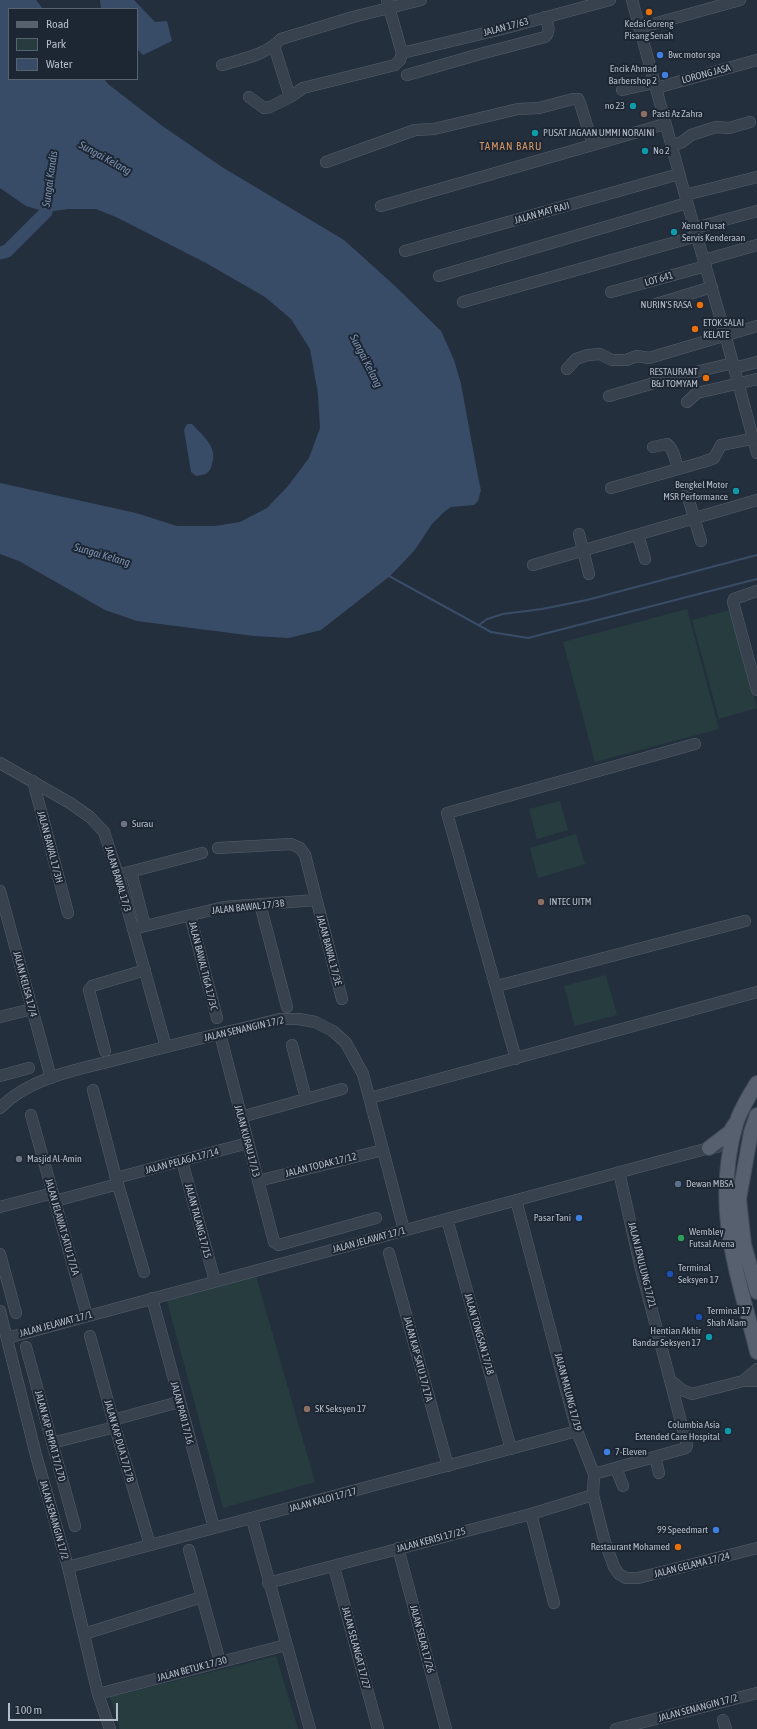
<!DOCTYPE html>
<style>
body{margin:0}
#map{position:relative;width:757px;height:1729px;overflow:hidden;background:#242f3e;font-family:"Asap Condensed",sans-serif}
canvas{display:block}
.legend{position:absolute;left:8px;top:8px;width:130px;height:72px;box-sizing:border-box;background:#1d2633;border:1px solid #59626f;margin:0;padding:5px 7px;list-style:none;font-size:12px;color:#b4bcc9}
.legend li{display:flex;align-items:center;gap:8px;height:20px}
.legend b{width:20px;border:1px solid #59626f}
.scale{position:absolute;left:8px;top:1703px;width:110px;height:18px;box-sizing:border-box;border:2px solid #b4bcc9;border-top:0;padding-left:5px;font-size:12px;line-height:14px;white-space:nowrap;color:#b4bcc9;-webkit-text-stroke:3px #1d2633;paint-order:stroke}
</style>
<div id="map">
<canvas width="757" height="1729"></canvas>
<ul class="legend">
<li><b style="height:5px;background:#56606e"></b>Road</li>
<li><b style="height:11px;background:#263c3f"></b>Park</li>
<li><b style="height:11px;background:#394c67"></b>Water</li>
</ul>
<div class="scale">100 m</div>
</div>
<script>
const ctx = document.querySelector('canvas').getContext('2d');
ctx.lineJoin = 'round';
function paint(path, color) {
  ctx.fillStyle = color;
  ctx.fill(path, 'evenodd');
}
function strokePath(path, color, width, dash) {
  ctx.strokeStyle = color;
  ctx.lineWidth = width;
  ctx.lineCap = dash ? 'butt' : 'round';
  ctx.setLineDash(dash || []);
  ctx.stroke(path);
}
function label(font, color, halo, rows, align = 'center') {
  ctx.font = font + ' "Asap Condensed",sans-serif';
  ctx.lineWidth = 4;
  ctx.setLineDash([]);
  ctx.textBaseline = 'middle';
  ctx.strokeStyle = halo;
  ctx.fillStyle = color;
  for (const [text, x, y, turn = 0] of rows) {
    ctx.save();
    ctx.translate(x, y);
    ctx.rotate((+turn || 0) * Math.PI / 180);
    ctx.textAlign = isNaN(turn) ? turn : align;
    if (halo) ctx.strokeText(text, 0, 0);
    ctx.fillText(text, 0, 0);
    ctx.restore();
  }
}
const green = new Path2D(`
 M687 609 719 729 595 762 563 642Z
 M730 610 757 708 719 719 692 620Z
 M560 801 568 830 537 839 529 809Z
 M576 834 585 864 538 878 530 848Z
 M606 975 617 1015 575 1026 564 986Z
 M256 1276 315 1482 223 1508 167 1301Z
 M276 1656 298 1729H120L119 1728 110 1697Z`);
const water = new Path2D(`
 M0 0H36L43 9H9V79H104L108 84 161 125 222 167 344 240 395 286 441 331 454 360 461 384 479 482 481 490 478 501 474 505 451 507 444 512 432 524 414 551 390 576 321 630 289 638 254 636 137 621 105 610 19 561 0 554V483L136 513 177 526H215L240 522 267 508 288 486 309 458 320 428 318 394 310 349 291 319 265 297 206 263 116 217 96 209H68L46 212 26 206 0 188Z
 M100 0H134L155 22 167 21 172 41 143 55 137 49V9H101Z
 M187 424H192C203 436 218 447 212 464 210 474 204 475 196 476L191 472 184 430Z`);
const stream = new Path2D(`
 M389 576 491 632 528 638 757 579
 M479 625 487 619 503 614 542 609 587 600 757 555`);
const river = new Path2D(`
 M0 253 7 251 46 212 49 194`);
const minor = new Path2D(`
 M387 0 402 53
 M632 0 685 195 725 334 757 453
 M639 28 740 0
 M274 46 290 97
 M402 53 506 28 610 0
 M222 65C242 59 266 55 281 39L353 17 421 0
 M407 75 480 54 545 37C551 31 548 24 545 17
 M656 88 757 60
 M622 90 654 83
 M249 97 264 108 270 107 290 97 303 88 395 65 400 60 402 53
 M671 146 682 142 691 135 716 127 729 128 750 122
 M326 162 415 130 434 129 518 109 539 108 573 99H578L580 103 593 145
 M685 195 757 177
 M381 206 665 124
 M695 228 757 211
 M405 251 679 174
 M704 260 757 245
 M439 276 687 203
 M611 292 706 266
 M463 302 697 236
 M656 304 712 287
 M734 368 757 362
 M567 369 576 359 588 355 600 354 612 360H626L637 356 649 358 757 326
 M609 396 675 377 733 363
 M687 402 697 393 757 379
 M653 447 667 444C674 449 675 460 678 469
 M611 488 703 462 714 458 721 445 757 438
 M687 494 701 541
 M579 534 589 574
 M638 535 645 559
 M533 565 757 500
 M757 591 734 599 733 602 757 690
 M0 763 70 803 90 817 104 832 118 875 166 1047
 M33 781 68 913
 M218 848 291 844 300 848 305 855 342 999
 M131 872 145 926
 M118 875 202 853
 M0 891 51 1078
 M260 904 287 1007
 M190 915 217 1018
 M133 929 224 907 316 900
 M497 986 745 921
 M0 1017 32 1009
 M220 1034 274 1242 279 1245 376 1218
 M292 1045 306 1099
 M105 1051 89 990 92 986 145 970
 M516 1059 447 813 695 744
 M0 1076 29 1068
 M93 1090 116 1178 144 1272
 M370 1098 757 992
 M0 1108C31 1076 82 1069 123 1058 175 1044 228 1032 280 1019H299L315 1022 333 1031 346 1043 363 1074 404 1230
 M31 1115 87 1316
 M241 1117 342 1089
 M182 1161 215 1281
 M116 1178 248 1143
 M258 1181 383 1150
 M516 1200 577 1431 594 1474 593 1495 604 1539 614 1567 619 1574 626 1578H638L757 1548
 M55 1201 118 1184
 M0 1207 53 1193
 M447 1219 511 1449
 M389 1253 448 1466
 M0 1254 16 1313
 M152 1298 214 1528
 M0 1311 37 1459 68 1567 98 1694 110 1729
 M90 1336 115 1427 150 1545
 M7 1338 709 1148 717 1147
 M26 1347 75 1526
 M671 1381 682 1390 692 1394 743 1381H757
 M743 1381 757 1369
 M113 1420 179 1402
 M52 1443 115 1427
 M655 1457 659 1473
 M616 1468 623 1486
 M594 1474 686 1448 687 1445 640 1265 619 1172
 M531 1514 554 1603
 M252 1519 310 1729
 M398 1548 446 1729
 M189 1550 220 1662
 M68 1567 577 1431
 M334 1567 378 1729
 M268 1583 531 1514 593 1495
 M84 1634 202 1597
 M98 1694 286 1645
 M723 1720 726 1729
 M616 1729 757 1693`);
const major = new Path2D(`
 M757 1083C749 1096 740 1110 736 1124 727 1155 724 1192 728 1224 733 1267 747 1310 757 1352
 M757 1115 751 1132 739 1199 744 1244 757 1292
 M709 1148 730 1132 735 1124`);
const markers = [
 [649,12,4,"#e8710a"],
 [660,55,4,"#3f7fe0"],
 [665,75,4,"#3f7fe0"],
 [633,106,4,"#0f9aa8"],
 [644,114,4,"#8d6e63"],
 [535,133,4,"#0f9aa8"],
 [645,151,4,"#0f9aa8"],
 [674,232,4,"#0f9aa8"],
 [700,305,4,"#e8710a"],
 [695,329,4,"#e8710a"],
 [706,378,4,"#e8710a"],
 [736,491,4,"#0f9aa8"],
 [124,824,4,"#6b7280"],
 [541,902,4,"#8d6e63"],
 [19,1159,4,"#6b7280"],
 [678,1184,4,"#5c6f8a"],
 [579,1218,4,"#3f7fe0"],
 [681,1238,4,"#2e9e5b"],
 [670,1274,4,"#1a4fb4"],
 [699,1317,4,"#1a4fb4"],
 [709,1337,4,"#0f9aa8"],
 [307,1409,4,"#8d6e63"],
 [728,1431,4,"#0f9aa8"],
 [607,1452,4,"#3f7fe0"],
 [716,1530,4,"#3f7fe0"],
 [678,1547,4,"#e8710a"]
];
const poiNames = [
 ["Kedai Goreng",649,24,"center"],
 ["Pisang Senah",649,36,"center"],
 ["Bwc motor spa",668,55],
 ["Encik Ahmad",657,69,"right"],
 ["Barbershop 2",657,81,"right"],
 ["no 23",625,106,"right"],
 ["Pasti Az Zahra",652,114],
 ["PUSAT JAGAAN UMMI NORAINI",543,133],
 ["No 2",653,151],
 ["Xenol Pusat",682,226],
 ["Servis Kenderaan",682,238],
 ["NURIN'S RASA",692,305,"right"],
 ["ETOK SALAI",703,323],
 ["KELATE",703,335],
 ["RESTAURANT",698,372,"right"],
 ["B&J TOMYAM",698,384,"right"],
 ["Bengkel Motor",728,485,"right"],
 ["MSR Performance",728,497,"right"],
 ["Surau",132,824],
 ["INTEC UITM",549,902],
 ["Masjid Al-Amin",27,1159],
 ["Dewan MBSA",686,1184],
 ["Pasar Tani",571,1218,"right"],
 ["Wembley",689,1232],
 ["Futsal Arena",689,1244],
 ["Terminal",678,1268],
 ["Seksyen 17",678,1280],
 ["Terminal 17",707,1311],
 ["Shah Alam",707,1323],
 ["Hentian Akhir",701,1331,"right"],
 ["Bandar Seksyen 17",701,1343,"right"],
 ["SK Seksyen 17",315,1409],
 ["Columbia Asia",720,1425,"right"],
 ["Extended Care Hospital",720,1437,"right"],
 ["7-Eleven",615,1452],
 ["99 Speedmart",708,1530,"right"],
 ["Restaurant Mohamed",670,1547,"right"]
];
const streetNames = [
 ["JALAN 17/63",506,27,-15],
 ["LORONG JASA",706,74,-15],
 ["JALAN MAT RAJI",542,213,-16],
 ["LOT 641",659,279,-16],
 ["JALAN BAWAL 17/3H",50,847,75],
 ["JALAN BAWAL 17/3",118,879,73],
 ["JALAN BAWAL 17/3B",248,907,-6],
 ["JALAN BAWAL 17/3E",329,950,75],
 ["JALAN BAWAL TIGA 17/3C",203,966,76],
 ["JALAN KELISA 17/4",25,984,75],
 ["JALAN SENANGIN 17/2",244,1029,-13],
 ["JALAN KURAU 17/13",247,1141,75],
 ["JALAN PELAGA 17/14",182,1161,-15],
 ["JALAN TODAK 17/12",321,1165,-14],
 ["JALAN TALANG 17/15",198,1221,75],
 ["JALAN JELAWAT SATU 17/1A",62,1227,74],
 ["JALAN JELAWAT 17/1",369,1240,-15],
 ["JALAN JENULUNG 17/21",642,1265,76],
 ["JALAN JELAWAT 17/1",56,1324,-15],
 ["JALAN TONGSAN 17/18",479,1334,74],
 ["JALAN KAP SATU 17/17A",418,1359,75],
 ["JALAN MALUNG 17/19",568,1392,75],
 ["JALAN PARI 17/16",182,1413,75],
 ["JALAN KAP EMPAT 17/17D",50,1436,75],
 ["JALAN KAP DUA 17/17B",119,1441,74],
 ["JALAN KALOI 17/17",323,1500,-15],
 ["JALAN SENANGIN 17/2",54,1520,74],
 ["JALAN KERISI 17/25",431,1540,-15],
 ["JALAN GELAMA 17/24",692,1565,-14],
 ["JALAN SELAR 17/26",422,1639,75],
 ["JALAN SELANGAT 17/27",356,1648,75],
 ["JALAN BETUK 17/30",192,1669,-15],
 ["JALAN SENANGIN 17/2",698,1708,-15]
];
const neighbourhoodNames = [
 ["TAMAN BARU",511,147]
];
const waterNames = [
 ["Sungai Kelang",105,158,29],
 ["Sungai Kandis",50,179,-82],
 ["Sungai Kelang",366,361,63],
 ["Sungai Kelang",102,555,16]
];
paint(green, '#263c3f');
paint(water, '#394c67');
strokePath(stream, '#394c67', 2);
strokePath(river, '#394c67', 13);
strokePath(minor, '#565f6c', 12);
strokePath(major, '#414a57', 16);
strokePath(minor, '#38414e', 11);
strokePath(major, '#56606e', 14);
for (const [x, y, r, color] of markers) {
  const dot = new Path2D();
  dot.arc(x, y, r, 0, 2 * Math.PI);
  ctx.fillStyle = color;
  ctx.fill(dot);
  strokePath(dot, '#1d2633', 1.5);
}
label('10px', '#b4bcc9', '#1d2633', poiNames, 'left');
label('10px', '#b4bcc9', '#1d2633', streetNames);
ctx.letterSpacing = '1px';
label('11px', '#d59563', '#1d2633', neighbourhoodNames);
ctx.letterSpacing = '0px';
label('italic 11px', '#7c92b1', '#1d2633', waterNames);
</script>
